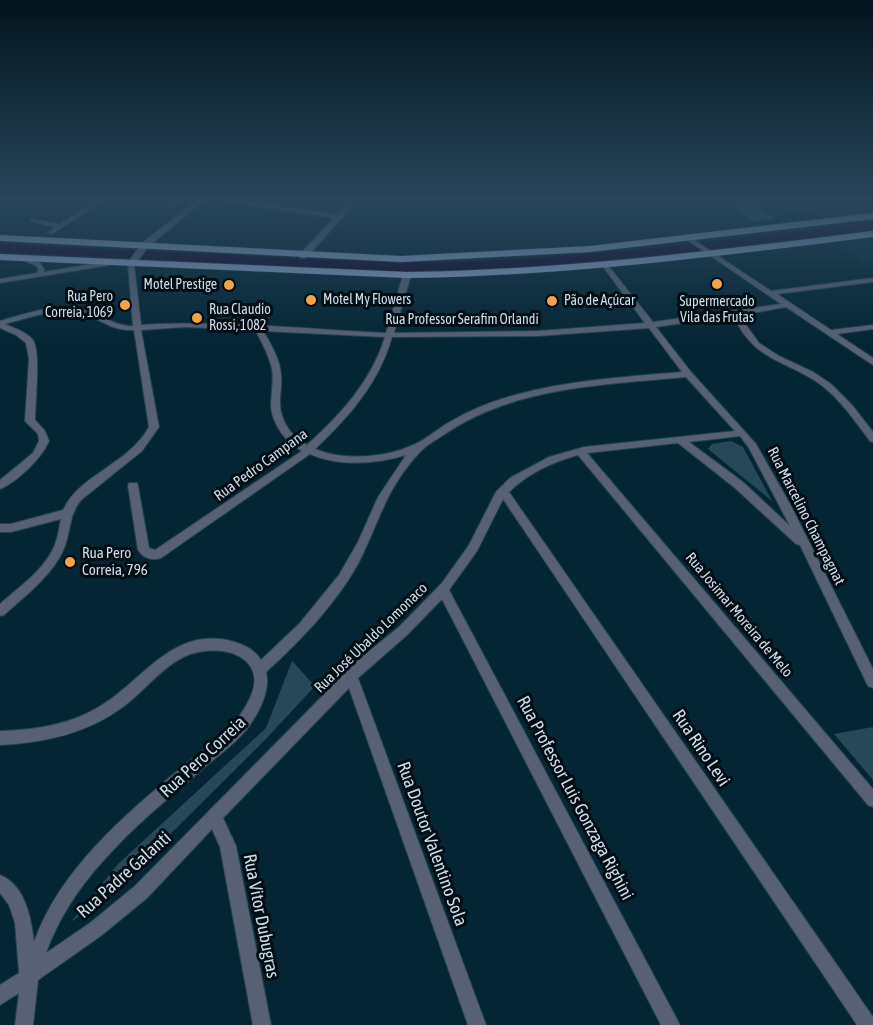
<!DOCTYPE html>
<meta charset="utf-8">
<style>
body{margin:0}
canvas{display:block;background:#032534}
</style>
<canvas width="873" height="1025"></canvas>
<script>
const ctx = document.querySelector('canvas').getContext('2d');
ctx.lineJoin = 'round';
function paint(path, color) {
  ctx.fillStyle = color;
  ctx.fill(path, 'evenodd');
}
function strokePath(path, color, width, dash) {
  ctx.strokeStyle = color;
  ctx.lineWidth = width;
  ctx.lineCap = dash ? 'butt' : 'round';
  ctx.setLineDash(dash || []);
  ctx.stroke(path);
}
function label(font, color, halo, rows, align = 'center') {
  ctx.font = font + ' "Asap Condensed",sans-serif';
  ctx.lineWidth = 6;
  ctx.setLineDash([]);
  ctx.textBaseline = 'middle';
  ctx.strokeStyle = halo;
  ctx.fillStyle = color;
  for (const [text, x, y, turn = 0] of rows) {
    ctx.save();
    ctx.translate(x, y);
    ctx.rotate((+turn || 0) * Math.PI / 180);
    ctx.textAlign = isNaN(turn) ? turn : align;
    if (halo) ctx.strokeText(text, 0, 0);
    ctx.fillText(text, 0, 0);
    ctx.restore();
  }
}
const built = new Path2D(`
 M756 201H803L813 212 766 215Z
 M873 240V269L838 244Z`);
const green = new Path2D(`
 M731 441 743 447 772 501 708 449 712 444Z
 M292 661 315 686 265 740 111 893 71 922 118 864 266 728Z
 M873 727V780L834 734Z`);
const forest = new Path2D(`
 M734 201H754L765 215 774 216 773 219 752 221 742 213Z`);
const river = new Path2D(`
 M873 222V230C714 248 556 271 395 271L0 252V244L395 263C556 263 714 241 873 222Z`);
const minor = new Path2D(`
 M96 201H103L52 234 47 233 55 227 30 221 33 219 60 224Z
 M175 201H184L169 207 166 205Z
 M225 201H240L340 215 343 217 340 219Z
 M688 236 771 291 873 278V282L777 294 831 330 873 325V329L837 334 873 358V365L786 307 748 314 746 325 759 343 779 356 813 372 831 384 852 405 873 432V442L870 441C854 420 839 397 817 382 786 361 759 361 738 325L740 315 656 327 691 372 756 444 791 506 873 669V688L868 686 800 545 796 544 735 488 678 443 587 453 873 789V807L868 805 578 455C553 462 528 473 509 492L873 1017V1025H857L503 499 477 551 449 590 680 1025H661L442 599 407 635 358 678 486 1025H468L349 688 223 818 236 846 271 1025H253L220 847 212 829 147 898 102 935 38 980 33 1025H15L19 993 0 1005V985L19 973 15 923 9 905 0 893V875C25 885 31 917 34 942 60 869 125 815 182 767 205 748 233 730 247 704 268 668 241 647 205 651 169 654 148 690 120 709 85 734 43 743 0 745V731C34 730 68 725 97 708 142 683 171 626 231 641 243 644 254 649 261 660L300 623 339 575 358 542 378 497 406 455C376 464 339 467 310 454L161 558C152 561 143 558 138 550L128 486 129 483H137L138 486 149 548 155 550 302 451C286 443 272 424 271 406 271 394 274 381 272 369 269 355 262 342 255 330L185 327 141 330 159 427 142 451 81 500C68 515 71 536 62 553 49 578 25 596 4 615L0 616V604C19 587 43 571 54 547 58 538 59 528 61 519L11 532H0V524H11L63 510C81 473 128 465 149 427L134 330C112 331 104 321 84 314 59 306 29 318 5 324 14 328 27 332 33 340 41 352 35 404 35 420L45 431 49 441C42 458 17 482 0 489V480L33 453 39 441 38 434 25 421 29 359 26 343 16 335 0 328V321C28 313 60 301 89 311 106 316 113 326 133 326L128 264 131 262 134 264 141 325C222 320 304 329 386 333L403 275 407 273 411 275 394 333 538 331 645 323 601 264 604 262 606 263 653 322 781 304 686 239 685 238ZM649 328 682 372C626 377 569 380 515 395 492 401 468 411 448 423 436 430 426 440 413 445 386 458 343 461 315 449 349 417 379 383 392 337L538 336ZM263 331 385 337C371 382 341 414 307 445 292 437 280 421 280 403 280 394 282 384 281 375 280 359 271 344 263 331ZM686 377 735 431 584 447 549 457 510 478 496 492 469 545 442 583 399 627 357 661 135 886 90 923 46 953C58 919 79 887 104 860 132 828 165 801 198 773 213 759 233 746 246 730 258 715 271 691 266 672 301 640 334 606 358 564 368 545 375 525 384 506 392 488 405 468 419 453 426 445 436 440 445 434 516 386 604 385 686 377ZM740 436 749 448 790 526 743 482 689 442Z
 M21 256 40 263 44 269V272L110 261 113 263 110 265 0 283V279L37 273 38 269 35 265 19 259 18 258Z`);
const tertiary = new Path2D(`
 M196 201H203L148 247 134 266H128L127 264 142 243Z
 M350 201H357L306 258H300V254Z`);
const primary = new Path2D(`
 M873 213V219L590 252 401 262 0 241V235L401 256 590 246Z
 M873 231V237C718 256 564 276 407 278L0 260V254L407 272C564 270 718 250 873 231Z`);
const markers = [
 [717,284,6,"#f6a246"],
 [229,285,6,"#f6a246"],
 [311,300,6,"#f6a246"],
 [552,301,6,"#f6a246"],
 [125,305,6,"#f6a246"],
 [197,318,6,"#f6a246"],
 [70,562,6,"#f6a246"]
];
const farPoinames = [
 ["Motel Prestige",217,285,"right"],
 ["Rua Pero",113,297,"right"],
 ["Correia, 1069",113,313,"right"],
 ["Motel My Flowers",323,300],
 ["Pão de Açúcar",564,301],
 ["Supermercado",717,302,"center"],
 ["Vila das Frutas",717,318,"center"],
 ["Rua Claudio",209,310],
 ["Rossi, 1082",209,326]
];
const farStreetnames = [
 ["Rua Professor Serafim Orlandi",462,320]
];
const streetNames = [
 ["Rua Pedro Campana",261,465,-36],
 ["Rua Marcelino Champagnat",806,516,63],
 ["Rua Josimar Moreira de Melo",739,615,50],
 ["Rua José Ubaldo Lomonaco",371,638,-44]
];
const poiNames = [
 ["Rua Pero",82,553],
 ["Correia, 796",82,570]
];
const nearStreetnames = [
 ["Rua Rino Levi",701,748,56],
 ["Rua Pero Correia",203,757,-43],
 ["Rua Professor Luis Gonzaga Righini",575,798,62],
 ["Rua Doutor Valentino Sola",432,844,70],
 ["Rua Padre Galanti",124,875,-42],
 ["Rua Vitor Dubugras",261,916,79]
];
paint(built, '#022f42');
paint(green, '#274859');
paint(forest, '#1d5670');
paint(river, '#16052b');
strokePath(minor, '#234351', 2);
strokePath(tertiary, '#234351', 2);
strokePath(primary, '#234351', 1);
paint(minor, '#586174');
paint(tertiary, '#586174');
paint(primary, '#90a2c9');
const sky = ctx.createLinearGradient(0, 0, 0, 344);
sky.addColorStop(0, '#02141d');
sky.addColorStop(0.58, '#28465c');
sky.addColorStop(1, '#28465c00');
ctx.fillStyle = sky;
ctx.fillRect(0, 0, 873, 344);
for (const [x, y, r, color] of markers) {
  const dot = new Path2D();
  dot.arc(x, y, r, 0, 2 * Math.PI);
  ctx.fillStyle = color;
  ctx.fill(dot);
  strokePath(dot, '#020c13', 2);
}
label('14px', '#cddee8', '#020c13', farPoinames, 'left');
label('14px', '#cddee8', '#020c13', farStreetnames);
label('15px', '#cddee8', '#020c13', streetNames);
label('15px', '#cddee8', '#020c13', poiNames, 'left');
label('18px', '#cddee8', '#020c13', nearStreetnames);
</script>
